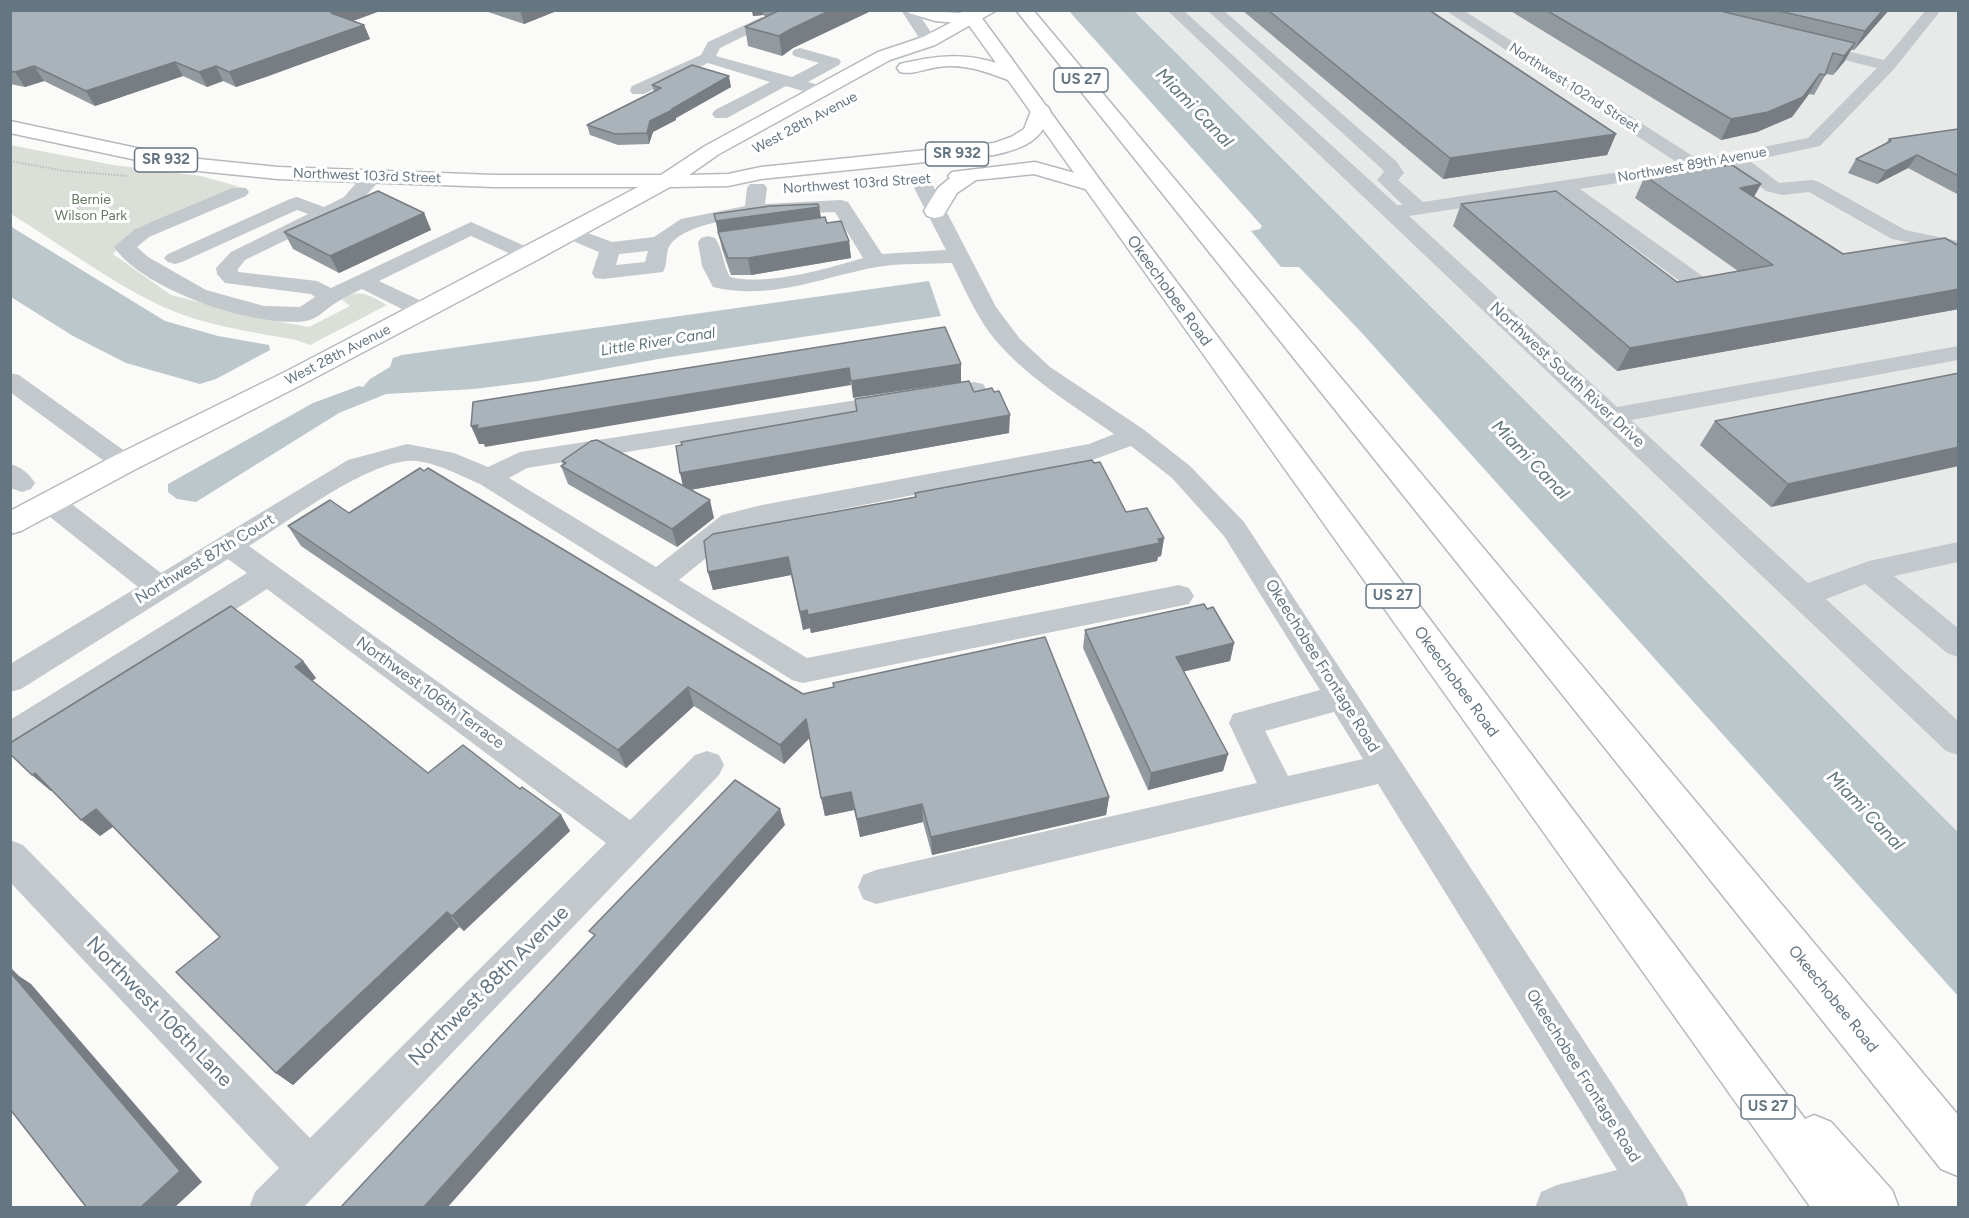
<!DOCTYPE html>
<style>
body{margin:0}
#map{position:relative;width:1969px;height:1218px;overflow:hidden;background:#fafaf8;font-family:Figtree,sans-serif}
canvas{display:block}
.frame{position:absolute;inset:0;border:12px solid #657683;pointer-events:none}
</style>
<div id="map">
<canvas width="1969" height="1218"></canvas>
<div class="frame"></div>
</div>
<script>
const ctx = document.querySelector('canvas').getContext('2d');
ctx.lineJoin = 'round';
function paint(path, color) {
  ctx.fillStyle = color;
  ctx.fill(path, 'evenodd');
}
function strokePath(path, color, width, dash) {
  ctx.strokeStyle = color;
  ctx.lineWidth = width;
  ctx.lineCap = dash ? 'butt' : 'round';
  ctx.setLineDash(dash || []);
  ctx.stroke(path);
}
function label(font, color, halo, rows, align = 'center') {
  ctx.font = font + ' Figtree,sans-serif';
  ctx.lineWidth = 6;
  ctx.setLineDash([]);
  ctx.textBaseline = 'middle';
  ctx.strokeStyle = halo;
  ctx.fillStyle = color;
  for (const [text, x, y, turn = 0] of rows) {
    ctx.save();
    ctx.translate(x, y);
    ctx.rotate((+turn || 0) * Math.PI / 180);
    ctx.textAlign = isNaN(turn) ? turn : align;
    if (halo) ctx.strokeText(text, 0, 0);
    ctx.fillText(text, 0, 0);
    ctx.restore();
  }
}
const built = new Path2D(`
 M1134 11H1958V832Z`);
const green = new Path2D(`
 M10 145 113 165 201 176 244 188 137 228 113 254 171 295 270 320 309 327 350 306 342 300C358 287 371 296 387 305L310 345 296 340C248 331 199 325 155 303 104 278 59 243 11 214Z`);
const water = new Path2D(`
 M1069 11H1134L1958 832V996L1361 332 1299 267H1281L1251 231 1260 229 1262 226Z
 M10 226 165 321 218 336 269 345 270 350 216 379 200 384 126 363 73 336 11 297Z
 M929 281 941 316 664 358 538 381 474 389 386 394 339 413 196 502 177 499 168 492V484L313 403 359 386 363 387 370 379 390 367 393 358 402 355Z`);
const path = new Path2D(`
 M10 161 65 171 129 176`);
const minor = new Path2D(`
 M901 10H916L937 41 935 44H923Z
 M1167 10H1183L1397 205H1403L1377 180 1384 172 1382 169 1207 10H1223L1397 162 1404 173 1398 180 1423 202 1678 163 1445 10H1463L1699 160 1808 138 1877 68 1803 50 1801 47 1803 44 1809 42 1884 60 1926 10H1941L1894 69 1820 146 1750 161 1779 183 1812 180 1819 182 1905 230 1958 241V255L1945 250 1892 239 1809 192 1782 195 1766 191 1731 165 1580 189 1708 280 1711 285 1708 290 1700 292 1692 290 1559 193 1409 216 1617 407 1958 346V360L1631 420 1808 583 1869 561 1958 542V562L1894 576 1958 628V657L1947 653 1865 584 1826 599 1958 721V755L1946 751Z
 M762 17 770 22 767 25 720 48 716 56 792 77 819 63 794 56 792 53 794 50 800 48 839 59 841 62 839 65 808 82 826 87 828 91 826 95 820 96 786 86 727 118H715L712 114 715 110 770 82 708 63 644 94H632L630 90 632 86 701 55 708 42Z
 M373 170 380 172 383 176 358 205 245 260 238 269V272L317 281 331 288 471 222 536 251 540 255 536 259 529 261 522 259 471 236 379 281 432 306 435 311 432 316 424 318 416 316 362 289C354 293 345 297 337 302 327 308 318 319 306 321 255 328 143 290 114 247L135 229 232 188H246L249 192 246 196 149 237 137 247 148 257 206 290 264 306 300 307 315 297 311 294 225 283 217 274 216 268 231 252 308 214 297 210 182 262 175 264 168 262 164 258 168 254 290 199 297 197 324 207 344 197 366 172Z
 M920 174 927 176 930 180 996 307 1020 339 1050 367 1143 429 1190 466 1244 522 1683 1192 1689 1208H1535L1541 1192 1557 1185 1617 1170 1378 784 876 904 863 899 858 887 863 875 876 870 1257 783 1229 723 1233 714 1320 690 1224 536 1172 478 1131 446 1095 459 742 529 679 580 807 658 1179 585 1189 588 1194 596 1189 604 803 683 792 680 480 484C459 475 428 458 406 461 359 467 291 520 249 546L630 820 695 755 707 751 719 755 724 765 719 775 303 1208H249L255 1192 279 1168 10 882V840L23 845 310 1138 606 843 267 589 22 747 10 750V720L247 573 228 559 21 689 10 692V664L138 587 40 509 36 502 40 495 50 493 60 495 161 573 348 460 407 444 454 453 488 467 520 452 974 382 983 384 986 389 983 394 974 396 527 468 509 478 656 567 722 515 762 505 1089 444 1114 434C1070 403 1022 375 989 332 974 311 963 286 952 263 927 264 901 263 877 267 822 277 771 301 713 287L702 266 698 242 701 238 708 236 715 238C723 249 723 265 730 277 768 286 826 269 863 258L835 212C798 214 693 213 670 245 665 252 668 264 663 272L603 279 595 278 592 273 599 252 563 237 560 233 563 229 570 227 577 229 612 242 654 237 681 219 745 206 747 188 750 184H764L767 188 765 204 841 200 848 202 882 254 946 250 910 180 913 176ZM648 251 645 262 616 265 619 254ZM1334 712 1363 759 1288 776 1265 731Z
 M10 373 19 375 133 457 137 463 133 469 124 472 115 469 10 392Z
 M10 464C21 467 29 473 35 483L31 489 22 492 10 488Z`);
const major = new Path2D(`
 M975 10H997L935 45 890 60 719 154 689 175 728 174 761 167 994 143 1011 137 1024 129 1033 106H1047L1050 110C1045 141 1021 149 994 155L761 179 728 186 670 187 537 260 305 383 134 470 21 531 10 534V511L114 456 287 371 638 187H494L278 179 179 169 10 133V121L179 157 278 167 494 175H661L705 146 878 52 923 37Z
 M1035 162 1100 180 1103 185 1100 190 1092 191 1034 174 976 180 957 193 943 216 935 218 927 216 924 211 938 188 950 178 948 176 952 172Z`);
const highway = new Path2D(`
 M907 10 961 13 959 10H976L1100 180 1805 1119 1814 1115 1831 1122 1892 1190 1899 1208H1811L1008 80C984 71 963 63 938 67 925 69 912 75 900 72L897 68 900 64C933 56 963 52 996 63L968 24 935 21 909 13Z
 M1016 10H1033L1958 1115V1176L1941 1169Z`);
const wall = new Path2D(`
 M10 10 354 21 364 25 370 39 236 87 223 81 207 87 183 76 95 106 44 81 25 87 10 84Z
 M482 10H559L524 24Z
 M752 10H873L793 48 782 56 748 46 745 27 766 17 763 15 753 16Z
 M1242 10H1429L1616 134 1607 155 1443 179Z
 M1509 10H1889L1854 50H1851L1844 62 1833 75 1826 74 1814 95 1809 94 1792 117 1757 132 1721 140Z
 M652 85 731 87 676 118V120L653 132 649 144 618 145 590 135 587 125 654 91Z
 M1959 133V195L1908 168 1877 184 1848 173 1856 159 1886 143 1889 139Z
 M1645 176 1761 184 1754 197 1843 254 1959 246V309L1617 371 1453 226 1461 204 1677 282 1738 271 1635 198Z
 M819 207 821 218 849 241 851 258 751 275H731L722 249 714 214Z
 M424 213 431 230 339 273 293 249 284 232Z
 M1959 373 1771 507 1700 445 1715 421Z
 M974 392 1009 433 690 490 714 518 677 547 568 484 561 466 563 465 562 461 683 486 856 411 855 399Z
 M915 493 1126 512 1164 538 1161 556 1158 557 1157 561 811 633 810 628 803 630 791 575 713 590 708 572 915 497Z
 M349 513 803 694 1109 797 1106 815 932 855 923 822 860 837 854 810 825 816 810 738 784 764 694 706 626 768 301 546 288 526Z
 M1207 609 1234 643 1230 661 1184 671 1228 754 1223 771 1148 790 1083 648 1085 630Z
 M303 661 316 678 312 681 428 773 520 789 561 815 570 831 464 931 459 927 293 1085 276 1073 220 937 113 827 100 836 81 820 53 791H51L32 775Z`);
const shadedWall = new Path2D(`
 M337 10H383L337 27 331 13Z
 M520 10H559L524 24Z
 M752 10H763V15L753 16Z
 M831 10H873L793 48 782 56 779 36 791 29Z
 M1883 10H1889L1854 50 1865 31Z
 M364 25 370 39 266 77 236 87 229 72Z
 M1855 43 1844 62 1833 75 1844 56Z
 M175 62 183 76 95 106 86 91Z
 M34 66 44 81 25 87 15 72Z
 M216 66 223 81 207 87 199 72Z
 M1820 74 1809 94 1792 117 1757 132 1721 140 1731 119Z
 M729 76 731 87 676 118V120L653 132 649 144 647 133 650 121Z
 M1616 134 1607 155 1443 179 1450 158Z
 M1917 155 1908 168 1877 184 1886 171Z
 M1761 184 1749 205 1740 188Z
 M819 207 821 218 718 233 716 221Z
 M424 213 431 230 339 273 330 256Z
 M849 241 851 258 751 275 748 258Z
 M1959 289V309L1617 371 1630 348Z
 M961 364V382L853 398 851 381Z
 M849 368 851 385 485 447 484 444H479L471 426Z
 M1010 415 1009 433 684 491 680 473Z
 M1959 447V466L1771 507 1788 484Z
 M710 500 714 518 677 547 672 529Z
 M1164 538 1161 556 1158 557 1157 561 811 633 808 615Z
 M788 557 791 575 713 590 708 572Z
 M807 610 810 628 803 630 800 612Z
 M1234 643 1230 661 1173 674 1176 657Z
 M303 661 316 678 308 684 295 667Z
 M688 687 694 706 626 768 618 750Z
 M806 719 810 737 784 764 780 745Z
 M1228 754 1223 771 1148 790 1151 773Z
 M35 773 54 789 51 791 32 775Z
 M851 792 854 810 825 816 821 798Z
 M1109 797 1106 815 932 855 931 837Z
 M922 804 923 822 860 837 857 819Z
 M96 809 115 825 100 836 81 820Z
 M780 809 785 825 447 1208H423Z
 M561 815 570 831 464 931 452 916Z
 M447 912 459 927 293 1085 276 1073Z
 M10 967 19 976 31 984 202 1182 174 1208H140L10 976Z`);
const building = new Path2D(`
 M10 10H337L331 13 364 25 229 72 216 66 199 72 175 62 86 91 34 66 15 72 10 71Z
 M780 10H831L791 29 779 36 745 27Z
 M1268 10H1429L1616 134 1450 158Z
 M1546 10H1716L1855 43 1844 56 1833 53 1825 75 1820 74 1803 97 1768 112 1731 119Z
 M1775 10H1883L1865 31Z
 M692 65 729 76 672 109H674L650 121 647 133 615 134 587 125 661 88 652 85Z
 M1958 129 1959 176 1917 155 1886 171 1856 159 1891 141 1889 139Z
 M1732 165 1761 184 1740 188 1843 254 1945 238 1959 246V289L1630 348 1461 204 1556 191 1677 282 1773 265 1645 176Z
 M378 191 424 213 330 256 284 232Z
 M818 204 819 207 716 221 714 214 770 206Z
 M825 217 827 223 841 221 849 241 748 258H728L718 232Z
 M945 327 961 364 851 381 849 368 477 429 478 425 471 426 473 402Z
 M1959 373V447L1788 484 1715 421Z
 M969 381 974 392 992 388 994 392 999 391 1010 415 680 473 676 446 682 445 681 442 857 411 855 399Z
 M597 440 710 500 672 529 561 466 566 463 562 461 591 441Z
 M1092 460 1094 463 1100 462 1126 512 1147 508 1164 538 1158 539 1160 543 808 615 807 610 800 612 788 557 708 572 704 541 713 534 916 497 915 493Z
 M420 468 424 471 428 468 803 694 834 687 833 683 1045 637 1109 797 931 837 922 804 857 819 851 792 821 798 806 719 780 745 688 687 618 750 288 526 330 500 349 513Z
 M1204 604 1207 609 1213 607 1234 643 1176 657 1228 754 1151 773 1085 630Z
 M231 606 303 661 295 667 428 773 463 745 520 789 522 787 561 815 452 916 447 912 276 1073 176 972 220 937 96 809 81 820 35 773 32 775 10 754V743Z
 M735 780 780 809 423 1208H340L595 935 589 931Z
 M10 972 180 1171 140 1208H87L10 1109Z`);
const farStreetnames = [
 ["Northwest 102nd Street",1574,88,33],
 ["West 28th Avenue",805,123,-28],
 ["Northwest 89th Avenue",1692,165,-10],
 ["Northwest 103rd Street",367,176,2],
 ["Northwest 103rd Street",857,184,-4],
 ["West 28th Avenue",338,355,-27]
];
const farParknames = [
 ["Bernie",91,200],
 ["Wilson Park",91,216]
];
const shields = [
 [1081,80,54],
 [957,154,63],
 [166,160,63],
 [1393,596,54],
 [1768,1107,54]
];
const shieldNames = [
 ["US 27",1081,80],
 ["SR 932",957,154],
 ["SR 932",166,160],
 ["US 27",1393,596],
 ["US 27",1768,1107]
];
const farWaternames = [
 ["Little River Canal",658,342,-9]
];
const streetNames = [
 ["Okeechobee Road",1169,291,54],
 ["Northwest South River Drive",1567,375,43],
 ["Northwest 87th Court",205,559,-31],
 ["Okeechobee Frontage Road",1322,666,58],
 ["Okeechobee Road",1456,682,54],
 ["Northwest 106th Terrace",430,693,36],
 ["Okeechobee Road",1833,999,51],
 ["Okeechobee Frontage Road",1583,1076,58]
];
const waterNames = [
 ["Miami Canal",1194,108,46],
 ["Miami Canal",1530,460,46],
 ["Miami Canal",1865,811,46]
];
const nearStreetnames = [
 ["Northwest 88th Avenue",489,986,-45],
 ["Northwest 106th Lane",159,1012,46]
];
paint(built, '#e8e9e9');
paint(green, '#dadfd7');
paint(water, '#bbc7cb');
strokePath(major, '#b5babe', 3);
strokePath(highway, '#b4b9bd', 3);
strokePath(path, '#bbbfc2', 2, [1.5, 1.5]);
paint(minor, '#c3c8cc');
paint(major, '#fff');
paint(highway, '#fff');
paint(wall, '#929a9f');
paint(shadedWall, '#777d82');
paint(building, '#aab3b9');
strokePath(building, '#777d82', 1.5);
label('14px', '#657683', '#fff', farStreetnames);
label('14px', '#687a64', '#fff', farParknames);
for (const [x, y, w] of shields) {
  const box = new Path2D();
  box.roundRect(x - w / 2, y - 12, w, 24, 4.5);
  ctx.fillStyle = '#fff';
  ctx.fill(box);
  strokePath(box, '#657683', 1.5);
}
label('bold 15px', '#657683', null, shieldNames);
label('italic 15px', '#60757c', '#fff', farWaternames);
label('16px', '#657683', '#fff', streetNames);
label('italic 18px', '#60757c', '#fff', waterNames);
label('20px', '#657683', '#fff', nearStreetnames);
</script>
